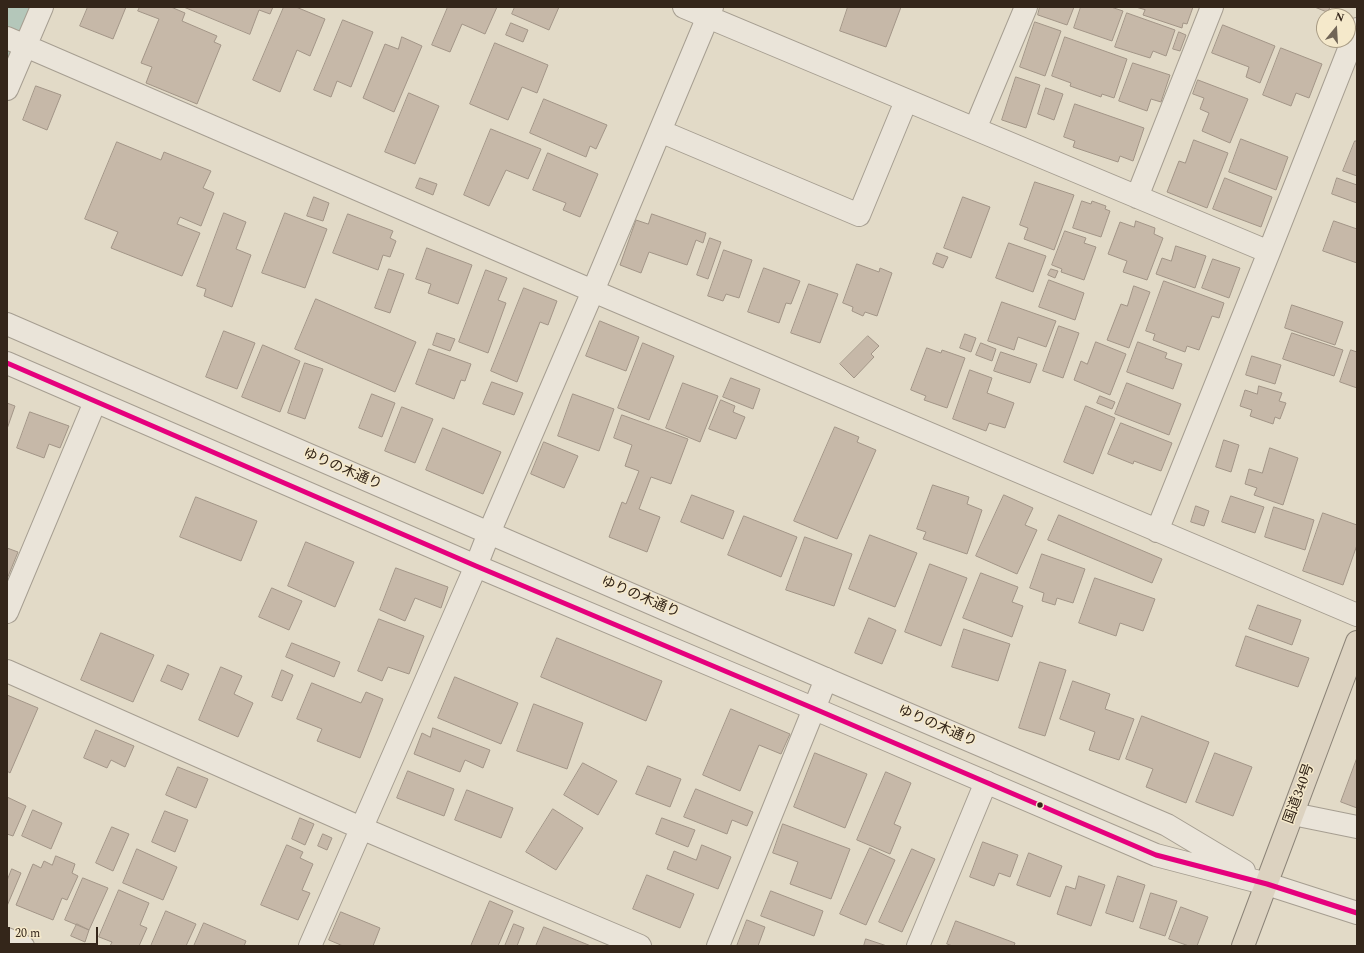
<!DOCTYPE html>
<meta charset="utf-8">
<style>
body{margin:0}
#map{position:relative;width:1364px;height:953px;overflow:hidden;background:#e2dac7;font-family:Spectral,serif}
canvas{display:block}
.frame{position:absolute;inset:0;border:8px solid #34261a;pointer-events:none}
.north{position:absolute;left:1316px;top:8px;width:40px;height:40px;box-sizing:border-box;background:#f5e9cb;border:1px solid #a89b84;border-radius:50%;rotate:18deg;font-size:11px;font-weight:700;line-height:16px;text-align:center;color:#34261a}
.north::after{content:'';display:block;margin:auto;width:14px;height:18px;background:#716557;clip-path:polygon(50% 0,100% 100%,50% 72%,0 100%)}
.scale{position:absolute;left:8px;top:927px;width:90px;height:18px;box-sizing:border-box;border:2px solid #34261a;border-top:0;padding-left:5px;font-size:12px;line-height:14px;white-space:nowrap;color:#34261a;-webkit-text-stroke:3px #f5e9cb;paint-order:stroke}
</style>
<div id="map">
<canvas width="1364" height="953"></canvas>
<div class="frame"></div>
<div class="north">N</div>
<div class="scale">20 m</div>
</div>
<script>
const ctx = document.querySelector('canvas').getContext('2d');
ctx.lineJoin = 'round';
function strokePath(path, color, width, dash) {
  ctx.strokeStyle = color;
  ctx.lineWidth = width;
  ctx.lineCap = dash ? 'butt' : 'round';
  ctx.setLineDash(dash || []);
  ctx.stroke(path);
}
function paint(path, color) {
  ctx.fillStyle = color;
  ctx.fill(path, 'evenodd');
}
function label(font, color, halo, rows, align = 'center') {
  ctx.font = font + ' Spectral,"Noto Sans JP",serif';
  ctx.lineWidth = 3;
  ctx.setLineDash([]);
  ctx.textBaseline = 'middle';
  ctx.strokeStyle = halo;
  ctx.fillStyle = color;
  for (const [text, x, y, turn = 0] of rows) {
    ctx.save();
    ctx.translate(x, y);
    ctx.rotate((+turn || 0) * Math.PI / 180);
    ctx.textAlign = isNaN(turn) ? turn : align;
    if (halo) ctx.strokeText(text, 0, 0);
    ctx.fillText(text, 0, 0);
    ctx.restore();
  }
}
const river = new Path2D(`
 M7 31 17 7`);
const building = new Path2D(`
 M88 7H126L113 39 80 26Z
 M140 7H171L185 13 182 21 217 36 214 42 221 45 197 104 146 83 152 67 141 63 159 19 138 11Z
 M184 7H273L270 14 259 10 250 34Z
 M284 7H296L325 19 310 56 297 50 280 92 253 80Z
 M448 7H497L485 34 462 24 450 52 432 45Z
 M515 7H559L549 30 512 14Z
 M848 7H901L886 47 840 31Z
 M1040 7H1074L1067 25 1038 15Z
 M1081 7H1111L1123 11 1112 41 1074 28Z
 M1136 7H1193L1187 24 1183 23 1182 28 1143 15 1145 10Z
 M1315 7H1330L1328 12Z
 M1127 13 1175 30 1166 56 1153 51 1150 58 1115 47Z
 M343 20 373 32 351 87 337 81 331 97 314 90Z
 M1035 22 1061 31 1045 76 1020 67Z
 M511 23 528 30 523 42 506 35Z
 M1223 25 1275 46 1260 83 1246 77 1249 67 1212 53Z
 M1179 32 1186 35 1180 51 1173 49Z
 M402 37 422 46 394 112 363 98 385 44 398 49Z
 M1065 37 1127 59 1114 98 1102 94 1101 97 1070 86 1071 83 1052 76Z
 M495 43 548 65 537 93 522 87 508 120 470 104Z
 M1281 48 1322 64 1309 98 1296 93 1291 106 1263 95Z
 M1133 63 1170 75 1161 102 1151 99 1147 111 1119 101Z
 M1016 77 1040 85 1026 128 1002 120Z
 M1198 80 1248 99 1230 143 1202 131 1209 113 1200 109 1204 98 1193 94Z
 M36 86 61 95 47 130 23 120Z
 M1046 88 1063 94 1054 120 1038 114Z
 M409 93 439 106 415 164 385 152Z
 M544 99 607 125 596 149 590 146 586 157 530 133Z
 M1075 104 1144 128 1133 161 1120 156 1118 162 1073 147 1075 141 1064 137Z
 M491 129 541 149 528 179 506 170 489 206 464 195Z
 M1241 139 1288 157 1276 190 1229 172Z
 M1194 140 1228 153 1207 208 1167 192 1179 161 1185 163Z
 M1355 141H1357V176L1343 171Z
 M117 142 161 160 164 152 211 171 203 188 214 193 201 226 180 217 177 224 200 233 182 276 111 248 118 232 85 219Z
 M548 153 598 174 580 217 563 210 566 203 533 190Z
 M420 178 437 184 433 195 416 188Z
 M1225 178 1272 197 1261 227 1213 209Z
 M1337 178 1357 185V203L1332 194Z
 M1035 182 1074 195 1054 250 1024 239 1028 228 1020 225Z
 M314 197 329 203 323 221 307 216Z
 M963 197 990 207 971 258 944 248Z
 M1082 201 1091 204 1092 201 1106 206 1105 209 1110 211 1101 237 1073 228Z
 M224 213 246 222 236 249 251 255 232 307 204 296 206 289 197 286Z
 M285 213 327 229 305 288 262 273Z
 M348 214 393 231 390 238 396 241 390 257 383 255 378 270 333 253Z
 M652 214 706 233 703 243 696 240 687 265 649 252 641 273 620 265 636 220 648 224Z
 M1136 221 1155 228 1154 234 1163 238 1147 280 1123 272 1127 261 1108 254 1120 222 1134 227Z
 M1334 221 1357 229V263L1323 251Z
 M1065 231 1086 238 1084 243 1096 247 1084 280 1061 272 1062 269 1052 265Z
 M710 238 721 242 708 279 697 275Z
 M1009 243 1046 256 1033 292 996 278Z
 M1176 246 1206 256 1195 288 1156 274 1162 258 1171 261Z
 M427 248 472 265 458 304 428 293 431 284 416 279Z
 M724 250 752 260 739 298 726 294 723 301 708 296Z
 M937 253 948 257 943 268 933 264Z
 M1213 259 1240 268 1229 298 1202 288Z
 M857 264 879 272 880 268 892 273 877 316 865 312 863 316 852 311 853 307 843 303Z
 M764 268 800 281 791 304 786 303 779 323 748 312Z
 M389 269 404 274 390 313 375 308Z
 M1051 269 1058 271 1055 278 1048 275Z
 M486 270 507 278 498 300 506 303 488 353 459 342Z
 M1049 280 1084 293 1075 320 1039 307Z
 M1164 281 1224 303 1219 318 1212 316 1199 350 1187 346 1185 352 1153 340 1155 334 1146 331Z
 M809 284 838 294 820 343 791 333Z
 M1134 286 1150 292 1129 348 1107 340 1121 304 1127 306Z
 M524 288 557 301 548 325 540 322 517 382 491 371Z
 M316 299 416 342 395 392 295 349Z
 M1002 302 1056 321 1046 347 1018 337 1014 350 988 341Z
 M1292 305 1343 322 1335 345 1285 328Z
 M600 321 639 337 626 371 586 356Z
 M1059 326 1079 333 1063 378 1043 371Z
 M224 331 255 343 237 389 206 377Z
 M437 333 455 339 450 351 433 345Z
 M1292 333 1343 350 1334 376 1283 359Z
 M965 334 976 338 971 352 960 348Z
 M868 336 879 346 871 354 874 357 854 378 840 364Z
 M1096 342 1126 354 1110 395 1074 380 1081 361 1087 364Z
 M1138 342 1167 353 1165 358 1182 364 1173 389 1127 372Z
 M643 343 674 356 649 420 618 408Z
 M981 343 996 349 992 361 976 355Z
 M263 345 300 361 280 412 242 397Z
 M927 348 941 353 942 350 965 358 947 408 924 400 926 396 911 390Z
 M429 349 471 364 465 381 461 380 454 399 416 384Z
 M1351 350 1357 352V388L1340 382Z
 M1001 352 1037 364 1030 383 994 371Z
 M1252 356 1281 365 1275 384 1246 375Z
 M305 363 323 369 305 419 288 413Z
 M970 370 992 378 987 393 1014 403 1005 428 989 423 986 431 953 419Z
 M731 378 760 389 753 409 723 397Z
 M492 382 523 393 514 415 483 404Z
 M683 383 718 396 700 442 666 428Z
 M1127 383 1181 404 1169 435 1115 414Z
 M1259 386 1282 393 1279 401 1286 403 1280 419 1275 417 1273 424 1250 416 1252 410 1240 406 1245 390 1257 394Z
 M372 394 395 403 382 437 359 428Z
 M573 394 614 409 599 451 558 436Z
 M1100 396 1115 402 1112 409 1097 403Z
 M721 400 735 406 733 412 745 417 736 439 709 429Z
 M7 403 15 406 7 429Z
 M1086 406 1115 418 1093 474 1064 462Z
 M402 407 433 419 415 463 385 451Z
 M30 412 69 426 60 448 49 444 44 458 17 448Z
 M622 415 688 439 671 484 651 477 639 509 660 517 647 552 609 537 622 502 626 504 639 471 625 466 632 445 614 438Z
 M1121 423 1172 443 1161 471 1134 461 1133 464 1108 454Z
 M835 427 859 437 857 442 876 450 837 539 794 521Z
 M443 428 501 452 483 494 426 470Z
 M1224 440 1239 445 1231 472 1216 467Z
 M544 442 578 456 564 488 531 474Z
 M1270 448 1298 458 1283 505 1254 495 1257 488 1245 484 1249 469 1262 473Z
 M933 485 969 497 967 504 982 510 967 554 923 539 926 532 917 529Z
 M692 495 734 511 723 539 681 522Z
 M1004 495 1033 508 1025 525 1037 530 1017 574 976 556Z
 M1231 496 1264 507 1255 533 1222 522Z
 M196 497 257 521 241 561 180 537Z
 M1196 506 1209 511 1204 526 1191 522Z
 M1274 507 1314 520 1305 550 1265 537Z
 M1323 513 1357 525V545L1343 585 1303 571Z
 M1059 515 1162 559 1152 583 1048 540Z
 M744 516 797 537 781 577 728 555Z
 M870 535 917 553 895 607 849 589Z
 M805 537 852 554 834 606 786 590Z
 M306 542 354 562 335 607 288 586Z
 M7 548 18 552 7 579Z
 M1042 554 1085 569 1073 603 1057 598 1055 605 1042 601 1044 593 1030 588Z
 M930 564 967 578 941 646 905 632Z
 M396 568 448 587 441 608 415 598 405 621 380 610Z
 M981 573 1018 587 1012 602 1023 606 1012 637 963 618Z
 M1095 578 1155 599 1143 631 1120 623 1116 636 1079 623Z
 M272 588 302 601 289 630 259 617Z
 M1258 605 1301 620 1292 645 1249 629Z
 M869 618 896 630 882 664 855 653Z
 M379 619 424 636 409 674 388 667 382 681 358 671Z
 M964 629 1010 644 998 681 952 667Z
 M101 633 154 655 133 702 81 680Z
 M1246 636 1309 658 1298 687 1236 666Z
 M557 638 662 681 646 721 541 677Z
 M292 643 340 662 334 677 286 657Z
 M1040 662 1066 670 1045 736 1019 728Z
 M168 665 189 674 182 690 161 681Z
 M221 667 242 676 234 694 253 703 238 737 199 720Z
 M282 670 293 675 282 701 272 697Z
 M455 677 518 703 501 744 438 718Z
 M1073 681 1110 694 1105 709 1134 719 1119 760 1089 750 1095 732 1060 719Z
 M312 683 361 703 366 692 383 699 360 758 317 741 322 729 297 719Z
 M7 695 38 708 10 773 7 771Z
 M534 704 583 723 567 769 517 751Z
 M731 709 790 734 781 754 759 745 740 791 703 775Z
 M1142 716 1209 742 1186 803 1146 787 1153 769 1126 759Z
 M433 728 490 750 483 768 465 760 460 772 414 754 422 733 430 737Z
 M96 730 134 746 125 767 111 760 107 768 84 758Z
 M815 753 867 774 845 828 794 807Z
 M1215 753 1252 767 1233 816 1196 802Z
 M1357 758V808L1341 802Z
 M583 763 617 781 598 815 564 795Z
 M648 766 681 779 670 807 636 794Z
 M178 767 208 779 196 808 166 795Z
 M408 771 454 789 444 816 397 798Z
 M886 772 911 783 894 824 901 827 890 854 857 840Z
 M696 789 753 812 747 826 732 820 727 834 684 817Z
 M467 790 513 808 501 838 455 820Z
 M7 797 26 806 13 836 7 834Z
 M553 809 583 828 556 870 526 852Z
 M33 810 62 823 51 849 22 836Z
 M165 811 188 820 175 852 152 842Z
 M300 818 314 824 305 845 292 839Z
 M662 818 695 830 688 847 656 834Z
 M783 824 850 849 831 899 790 884 798 862 773 853Z
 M112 827 129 834 113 871 96 863Z
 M323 834 332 838 327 850 318 846Z
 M983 842 1018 855 1010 877 999 873 994 886 970 877Z
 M287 845 303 852 300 858 313 864 302 890 310 893 298 920 261 905Z
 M702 845 731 857 718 889 667 869 674 851 696 860Z
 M870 848 895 860 866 925 840 914Z
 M137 849 177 867 163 900 123 883Z
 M912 849 935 859 902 932 879 922Z
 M1029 853 1062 866 1050 897 1017 885Z
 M56 856 75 864 72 873 78 876 67 900 62 898 53 920 16 905 33 864 41 868 44 861 52 865Z
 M12 869 21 873 7 906V881Z
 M647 875 694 894 680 928 633 909Z
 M1079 876 1105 885 1091 926 1057 914 1066 886 1075 889Z
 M1118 876 1145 885 1133 922 1106 913Z
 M83 878 108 888 89 930 65 920Z
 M119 890 149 903 140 925 147 928 139 946H110L112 942 99 937Z
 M771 891 823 911 814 936 761 916Z
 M1151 893 1177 901 1165 936 1140 928Z
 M490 901 513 911 498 946H471Z
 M1181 907 1208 917 1197 946H1189L1169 939Z
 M166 911 196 924 186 946H151Z
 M341 912 380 928 373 946H343L329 940Z
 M747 920 765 927 758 946H737Z
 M956 921 1015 943 1014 946H953L947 944Z
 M204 923 246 941 244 946H194Z
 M77 924 89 930 85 942 71 936Z
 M514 924 524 928 517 946H505Z
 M544 927 591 946H536Z
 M866 939 887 946H864Z`);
const minor = new Path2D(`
 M684 7 1269 252
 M7 38 593 291 1357 615
 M7 89 42 7
 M975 129 1026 7
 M660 131 859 215 906 101
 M1137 197 1212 7
 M1157 531 1269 252 1357 29
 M7 612 95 402
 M7 671 361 828 640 946
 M1293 814 1357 827
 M7 939 23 946
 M310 946 476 566 489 533 593 291 712 7
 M718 946 826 679
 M918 946 986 782`);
const tertiary = new Path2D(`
 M7 324 826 679 1167 825 1244 871
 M7 363 476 566 815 709 1156 855 1267 884 1357 913`);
const trunk = new Path2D(`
 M1243 946 1357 642`);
const bus1 = new Path2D(`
 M7 363 476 566 815 709 1156 855 1267 884 1357 913`);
const markers = [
 [1040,805,3.5,"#34261a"]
];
const streetNames = [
 ["ゆりの木通り",342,470,23],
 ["ゆりの木通り",640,598,23],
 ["ゆりの木通り",937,727,23],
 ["国道340号",1300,794,-70]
];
strokePath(river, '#b4c7ba', 54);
paint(building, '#c6b8a8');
strokePath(building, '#a29587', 1);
strokePath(minor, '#a69e91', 24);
strokePath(tertiary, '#a69e91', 24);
strokePath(trunk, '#8c8478', 24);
strokePath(minor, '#eae4d9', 22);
strokePath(tertiary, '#eae4d9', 22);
strokePath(trunk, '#dcd2c0', 22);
strokePath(bus1, '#e5007d', 5);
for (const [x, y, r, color] of markers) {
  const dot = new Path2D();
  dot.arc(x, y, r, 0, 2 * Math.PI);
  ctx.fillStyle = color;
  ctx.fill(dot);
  strokePath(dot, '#f5e9cb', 1.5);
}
label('14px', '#34261a', '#f5e9cb', streetNames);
</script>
